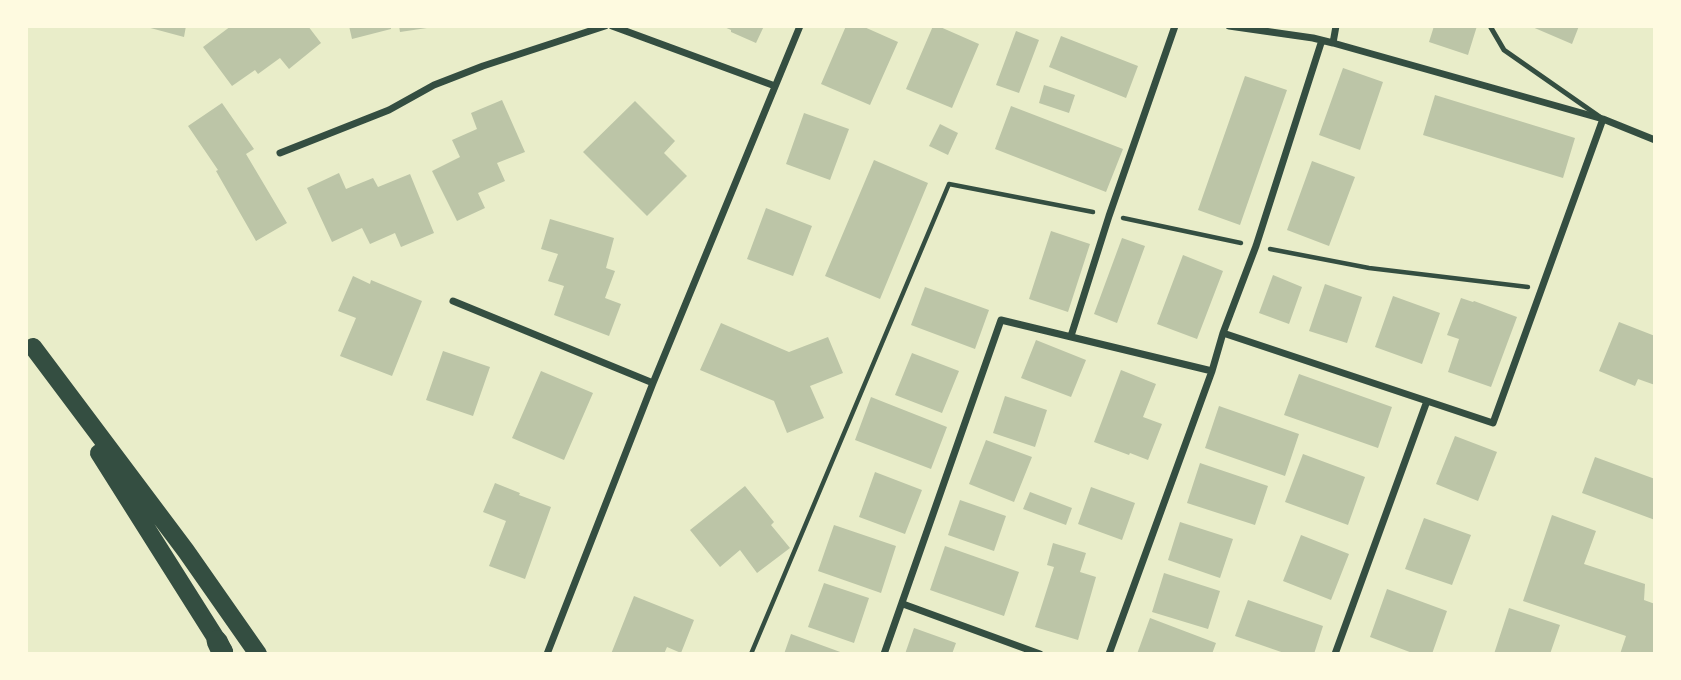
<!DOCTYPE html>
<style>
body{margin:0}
#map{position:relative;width:1681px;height:680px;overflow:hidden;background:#e9edc9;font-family:"Exo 2",sans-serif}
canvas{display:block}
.frame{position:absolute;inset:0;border:28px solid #fefae0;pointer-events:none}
</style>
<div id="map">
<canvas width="1681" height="680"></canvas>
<div class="frame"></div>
</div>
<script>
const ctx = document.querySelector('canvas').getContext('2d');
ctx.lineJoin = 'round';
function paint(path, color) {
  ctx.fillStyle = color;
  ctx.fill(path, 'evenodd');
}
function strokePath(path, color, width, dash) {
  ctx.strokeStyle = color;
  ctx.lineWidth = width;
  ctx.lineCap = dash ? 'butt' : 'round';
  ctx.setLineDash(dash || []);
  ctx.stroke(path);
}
const building = new Path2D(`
 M143 26H186L184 37Z
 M231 26H308L321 43 289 69 280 58 258 74 255 70 232 86 203 47Z
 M349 26H391V29L352 39Z
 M399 26H427V28L400 32Z
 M722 26H764L756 43 731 32V30Z
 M846 26H862L898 42 870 105 821 84Z
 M933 26H938L979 44 952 108 906 89Z
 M1434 26H1477L1468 55 1429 42Z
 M1530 26H1579L1572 44Z
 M1016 31 1039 40 1019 93 996 85Z
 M1061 36 1138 66 1126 98 1049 67Z
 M1343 68 1383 82 1360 150 1319 135Z
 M1245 76 1287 90 1240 225 1198 210Z
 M1044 85 1075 95 1069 113 1039 103Z
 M1435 95 1575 138 1563 178 1423 135Z
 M502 100 525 152 497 163 505 181 478 193 485 208 457 221 432 171 460 157 452 140 477 129 471 113Z
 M635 101 675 141 664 153 687 176 647 216 583 152Z
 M222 103 254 149 246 154 287 223 256 241 216 171 218 170 188 126Z
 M1011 106 1123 149 1106 192 995 149Z
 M804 113 849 129 830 180 786 164Z
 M940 124 958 133 948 155 929 146Z
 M874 160 928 183 880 299 825 276Z
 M1312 161 1355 177 1329 246 1287 230Z
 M339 173 346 189 373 178 378 187 410 174 434 233 401 247 395 233 370 244 362 228 332 242 307 188Z
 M766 208 812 226 793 276 747 259Z
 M550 219 614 238 606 268 615 271 605 298 621 304 609 336 554 315 564 286 548 281 558 254 541 249Z
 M1051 231 1090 244 1068 312 1029 299Z
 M1122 238 1145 246 1117 323 1094 314Z
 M1183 255 1223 271 1197 339 1157 324Z
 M1273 275 1302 287 1289 324 1259 313Z
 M353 276 370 284 371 280 422 301 392 376 340 356 356 318 338 311Z
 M1325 284 1362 297 1347 343 1309 331Z
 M925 287 989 310 975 349 911 325Z
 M1393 296 1440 313 1422 364 1375 347Z
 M1461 298 1473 302 1474 301 1517 317 1491 387 1448 372 1459 339 1447 335Z
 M1619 322 1655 336V385L1638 379 1635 386 1599 371Z
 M721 323 789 352 828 337 843 373 810 386 824 418 787 433 774 401 700 370Z
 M1036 340 1086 360 1071 397 1021 378Z
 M443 351 490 367 473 416 426 400Z
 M912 353 959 371 942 413 895 395Z
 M1121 370 1156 384 1143 417 1162 424 1148 460 1130 453 1129 455 1094 442Z
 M541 371 593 393 564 460 512 438Z
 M1299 374 1392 407 1378 448 1284 415Z
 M1005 396 1047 410 1035 447 993 433Z
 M871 397 947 427 931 469 855 440Z
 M1219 406 1299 434 1285 476 1205 448Z
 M1455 436 1497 452 1478 501 1436 484Z
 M986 440 1032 457 1014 502 969 484Z
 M1303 454 1365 477 1348 525 1285 502Z
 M1595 457 1655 479V520L1582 493Z
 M1200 463 1268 486 1255 525 1187 503Z
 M875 472 922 490 905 534 859 517Z
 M495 483 520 493 519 495 551 507 525 579 489 566 506 521 483 512Z
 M745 486 774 522 771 525 790 548 757 573 740 550 720 567 690 530Z
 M1091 487 1135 503 1122 540 1078 524Z
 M1030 492 1072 508 1066 525 1023 509Z
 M960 500 1006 516 994 551 948 535Z
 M1552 515 1596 531 1584 564 1645 584 1644 600 1655 604V654H1620L1626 636 1523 601Z
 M1424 518 1471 535 1452 585 1405 569Z
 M1180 522 1233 539 1220 578 1168 560Z
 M834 525 896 546 881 593 818 571Z
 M1301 535 1349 554 1331 600 1283 581Z
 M1053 543 1086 553 1080 572 1096 577 1078 640 1035 627 1054 567 1047 565Z
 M945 546 1019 572 1004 616 930 590Z
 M1164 573 1220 591 1208 629 1152 612Z
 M824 583 869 598 854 643 808 627Z
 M1387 589 1447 611 1432 654H1415L1370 637Z
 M634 596 694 620 681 653 667 647 664 654H611Z
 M1248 600 1323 626 1314 654H1287L1235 636Z
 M1509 608 1560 625 1550 654H1494Z
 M1150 618 1216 643 1212 654H1137Z
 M914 628 956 643 952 654H905Z
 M791 634 843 653V654H784Z`);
const path = new Path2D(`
 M1123 218 1241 243
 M1270 249 1369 268 1528 287
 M751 654 949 184 1093 212`);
const service = new Path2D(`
 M1490 26 1504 50 1600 117`);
const minor = new Path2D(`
 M612 26 775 86
 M1229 26 1313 38 1333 43 1603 119 1655 140
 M1333 43 1336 26
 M280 153 389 110 434 85 483 66 605 26
 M453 301 653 383
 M1223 333 1493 423 1603 119
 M1071 336 1109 216 1175 26
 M903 604 1040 654
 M547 654 653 383 800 26
 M884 654 1001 320 1212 371
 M1109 654 1212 371 1223 333 1256 246 1322 40
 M1335 654 1427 401`);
const primary = new Path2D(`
 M33 347 186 551 258 654
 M99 453 224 651`);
const motorway = new Path2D(`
 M217 641 223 654`);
paint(building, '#bcc5a7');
strokePath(path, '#344e41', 4.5);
strokePath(service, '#344e41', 5);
strokePath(minor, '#344e41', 7);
strokePath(primary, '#344e41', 18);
strokePath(motorway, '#344e41', 21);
</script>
